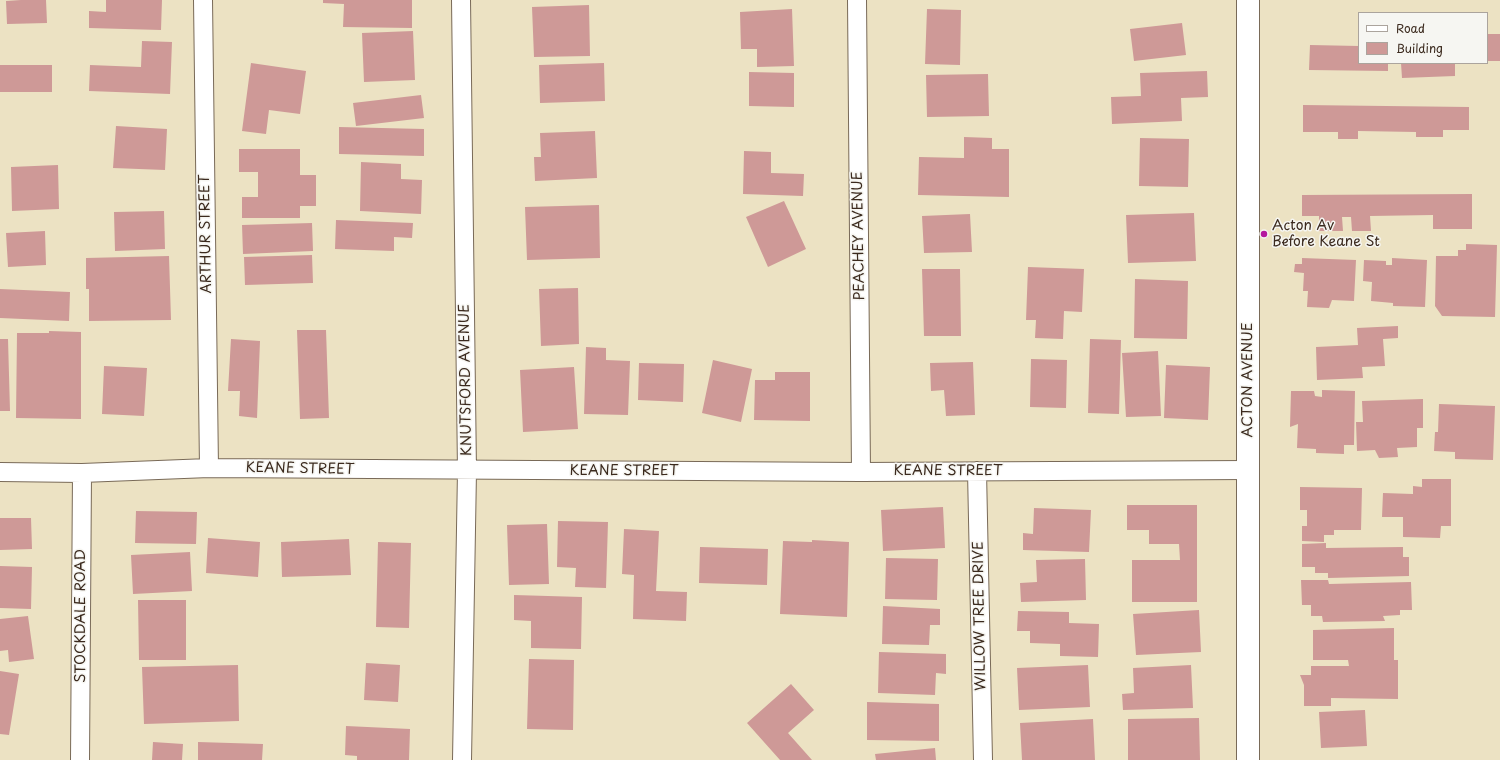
<!DOCTYPE html>
<style>
body{margin:0}
#map{position:relative;width:1500px;height:760px;overflow:hidden;background:#ece2c3;font-family:"Playpen Sans",sans-serif}
canvas{display:block}
.legend{position:absolute;left:1358px;top:12px;width:130px;height:52px;box-sizing:border-box;background:#f6f6f2;border:1px solid #aba49d;margin:0;padding:5px 7px;list-style:none;font-size:12px;color:#3b2a1e}
.legend li{display:flex;align-items:center;gap:8px;height:20px}
.legend b{width:20px;border:1px solid #aba49d}
</style>
<div id="map">
<canvas width="1500" height="760"></canvas>
<ul class="legend">
<li><b style="height:5px;background:#fff"></b>Road</li>
<li><b style="height:11px;background:#ce9997"></b>Building</li>
</ul>
</div>
<script>
const ctx = document.querySelector('canvas').getContext('2d');
ctx.lineJoin = 'round';
function paint(path, color) {
  ctx.fillStyle = color;
  ctx.fill(path, 'evenodd');
}
function strokePath(path, color, width, dash) {
  ctx.strokeStyle = color;
  ctx.lineWidth = width;
  ctx.lineCap = dash ? 'butt' : 'round';
  ctx.setLineDash(dash || []);
  ctx.stroke(path);
}
function label(font, color, halo, rows, align = 'center') {
  ctx.font = font + ' "Playpen Sans",sans-serif';
  ctx.lineWidth = 3;
  ctx.setLineDash([]);
  ctx.textBaseline = 'middle';
  ctx.strokeStyle = halo;
  ctx.fillStyle = color;
  for (const [text, x, y, turn = 0] of rows) {
    ctx.save();
    ctx.translate(x, y);
    ctx.rotate((+turn || 0) * Math.PI / 180);
    ctx.textAlign = isNaN(turn) ? turn : align;
    if (halo) ctx.strokeText(text, 0, 0);
    ctx.fillText(text, 0, 0);
    ctx.restore();
  }
}
const building = new Path2D(`
 M21 0H46L47 23 7 24 6 1Z
 M106 0H162L161 30 89 28V11L106 12Z
 M323 0H412V28L343 27 344 4 323 3Z
 M589 5 590 56 534 57 532 7Z
 M792 9 794 66 757 67V49H741L740 12Z
 M927 9 961 10 960 65 925 64Z
 M1182 23 1186 55 1134 61 1130 29Z
 M413 31 415 80 364 82 362 33Z
 M1487 34H1500V61H1487Z
 M142 41 172 42 170 94 89 91 90 65 141 67Z
 M1310 45 1359 46V63H1388V71L1309 70Z
 M251 63 306 71 300 114 269 110 266 134 242 131Z
 M604 63 605 101 540 103 539 65Z
 M1401 63H1455V76L1402 78Z
 M0 65H52V92H0Z
 M1207 71 1208 97 1181 98 1182 121 1112 124 1111 97 1141 96 1140 73Z
 M749 72 794 73V107L749 106Z
 M988 74 989 116 927 117 926 75Z
 M421 95 424 118 356 126 353 103Z
 M1303 105 1469 107V130H1443V137H1416V132L1358 131V139H1338V132H1303Z
 M116 126 167 129 165 170 113 168Z
 M339 127 424 129V156L339 154Z
 M595 131 597 178 535 181 534 157H541L540 133Z
 M964 137 992 138V149H1009V197L918 195 919 157 964 158Z
 M1140 138 1189 139 1188 187 1139 186Z
 M239 149H300V175H316V206H300V218H242V197H258V172H239Z
 M744 151 771 152V173L804 174 803 196 743 194Z
 M361 162 401 164V179L422 180 421 214 360 211Z
 M58 165 59 209 12 211 11 167Z
 M1472 194V229H1433V215L1370 216 1371 231H1352L1351 217H1342L1343 231H1319V216H1302V195Z
 M784 201 806 249 768 267 746 217Z
 M599 205 600 258 527 260 525 207Z
 M164 211 165 249 115 251 114 212Z
 M1194 213 1196 261 1128 263 1126 215Z
 M970 214 972 252 924 253 922 216Z
 M336 220 413 223 412 238 394 237V251L335 249Z
 M312 223 313 251 243 254 242 225Z
 M45 231 46 265 8 267 6 233Z
 M1466 244 1497 245 1495 317 1442 316 1435 306 1436 256H1458V250H1466Z
 M312 255 313 283 245 285 244 257Z
 M169 256 171 320 89 321V289H86V258Z
 M1302 258 1356 260 1354 301 1332 300 1329 308 1307 307 1308 291H1303L1304 273 1294 272 1295 264H1302Z
 M1392 258 1427 260 1425 307 1393 306V303L1371 301 1372 282 1363 281 1364 260 1386 261V265H1392Z
 M1028 267 1084 269 1082 312 1064 311 1063 339 1035 338 1036 320H1026Z
 M922 269H960L961 336H924Z
 M1135 279 1188 281 1187 339 1134 338Z
 M578 288 579 344 541 346 539 289Z
 M0 289 70 292 69 321 0 318Z
 M1398 326V338L1383 339 1385 366 1362 367 1363 378 1317 380 1316 347 1358 345 1357 328Z
 M297 330H326L329 418 300 419Z
 M49 331 81 332V419L16 418 17 333H49Z
 M0 339H8L10 411H0Z
 M231 339 260 341 257 418 239 416 240 391H228Z
 M1090 339 1121 340 1119 414 1088 413Z
 M586 347 606 348V360L630 361 628 415 584 414Z
 M1158 351 1161 416 1126 417 1122 353Z
 M1031 359 1067 360 1066 408 1030 407Z
 M713 360 752 369 741 422 702 413Z
 M973 362 975 415 946 416 944 390 931 391 930 363Z
 M639 363 684 364 683 402 638 400Z
 M1166 365 1210 367 1208 420 1164 418Z
 M104 366 147 368 144 416 102 414Z
 M574 367 578 429 523 432 520 370Z
 M775 372H810V421L754 420 755 380H775Z
 M1322 390 1355 391 1354 445H1344V454L1316 453V449L1297 448 1298 424 1290 427 1291 391H1314L1315 396 1322 397Z
 M1423 399V428H1417V447L1397 448 1398 457 1379 458 1375 450 1357 451 1356 422H1363L1362 401Z
 M1439 404 1495 406 1493 460 1455 459V452L1434 451 1435 432H1438Z
 M1422 479H1451V526H1441L1440 538 1403 537V517H1382L1383 493 1413 494V486L1422 487Z
 M1300 487 1362 488 1361 530H1334V535H1324V542L1302 541V526H1307V510H1300Z
 M1127 505H1197V602H1132V560H1180L1179 544H1149V530H1127Z
 M943 507 945 548 883 551 881 510Z
 M1034 508 1091 510 1089 552 1023 550V533L1033 534Z
 M136 511 197 512 196 544 135 543Z
 M0 518H31L32 549 0 550Z
 M558 521 608 522 606 588 575 587 576 568 557 567Z
 M547 524 549 584 509 585 507 525Z
 M624 529 659 531 656 591 687 592 686 621 633 619 634 575 622 574Z
 M208 538 260 542 258 577 206 573Z
 M349 539 351 575 282 577 281 542Z
 M812 540 849 542 847 617 780 614 783 541 812 542Z
 M378 542 411 543 409 628 376 627Z
 M1326 543V548L1403 547V557H1409V576L1328 578V573H1315V567H1302V544Z
 M700 547 768 549 767 585 699 583Z
 M190 552 192 591 133 594 131 555Z
 M886 558 938 559 937 600 885 599Z
 M1085 559 1086 600 1021 602 1020 583 1037 582 1036 560Z
 M0 566 32 567 31 609 0 608Z
 M1301 580H1328L1329 584 1411 582 1412 610H1400V615L1383 616 1385 621 1323 622 1322 616H1311V605H1302Z
 M514 595 582 597 581 649 531 648V621L514 620Z
 M138 600H186V660H139Z
 M883 606 940 609V625H930L929 645 882 644Z
 M1199 610 1201 652 1136 655 1133 614Z
 M1018 611 1069 612V623L1099 624 1098 657 1060 656V644L1030 643V631H1017Z
 M28 616 34 659 9 662 8 650 0 651V619Z
 M1394 628V660H1398V699L1331 698V706H1304V685L1300 675H1311V666H1349L1348 660H1313V630Z
 M879 652 946 654V674L936 673 935 695 878 693Z
 M529 659 574 660 573 730 527 729Z
 M366 663 400 665 398 702 364 700Z
 M238 665 239 721 144 724 142 667Z
 M1088 665 1090 707 1019 710 1017 668Z
 M1191 665 1193 708 1123 710 1122 694 1134 693 1133 668Z
 M0 671 19 674 9 735 0 734Z
 M791 684 814 710 788 733 812 760H780L747 723Z
 M867 702 939 704V741L867 740Z
 M1365 710 1367 746 1321 748 1319 712Z
 M1199 718 1200 760H1128V719Z
 M1093 719 1095 760H1022L1020 723Z
 M346 726 410 729 409 760H357V756L345 755Z
 M153 742 183 744 182 760H152Z
 M198 742 263 744 262 760H198Z
 M935 748 936 760H876L875 754Z`);
const minor = new Path2D(`
 M203 0 209 468
 M461 0 467 471 462 760
 M857 0 861 472
 M977 471 983 760
 M0 472 82 473 209 468 861 472 1248 470
 M80 760 82 473`);
const tertiary = new Path2D(`
 M1248 0V760`);
const markers = [
 [1264,234,4,"#b5179e"]
];
const poiNames = [
 ["Acton Av",1272,226],
 ["Before Keane St",1272,242]
];
const streetNames = [
 ["ARTHUR STREET",206,234,-91],
 ["PEACHEY AVENUE",859,236,-91],
 ["KNUTSFORD AVENUE",466,380,-91],
 ["ACTON AVENUE",1248,380,-90],
 ["KEANE STREET",300,469,1],
 ["KEANE STREET",624,471],
 ["KEANE STREET",948,471],
 ["STOCKDALE ROAD",81,616,-90],
 ["WILLOW TREE DRIVE",980,616,-91]
];
paint(building, '#ce9997');
strokePath(minor, '#796a58', 20);
strokePath(tertiary, '#796a58', 24);
strokePath(minor, '#fff', 18);
strokePath(tertiary, '#fff', 22);
for (const [x, y, r, color] of markers) {
  const dot = new Path2D();
  dot.arc(x, y, r, 0, 2 * Math.PI);
  ctx.fillStyle = color;
  ctx.fill(dot);
  strokePath(dot, '#f6f6f2', 1.5);
}
label('14px', '#3b2a1e', '#f6f6f2', poiNames, 'left');
label('14px', '#3b2a1e', '#f6f6f2', streetNames);
</script>
